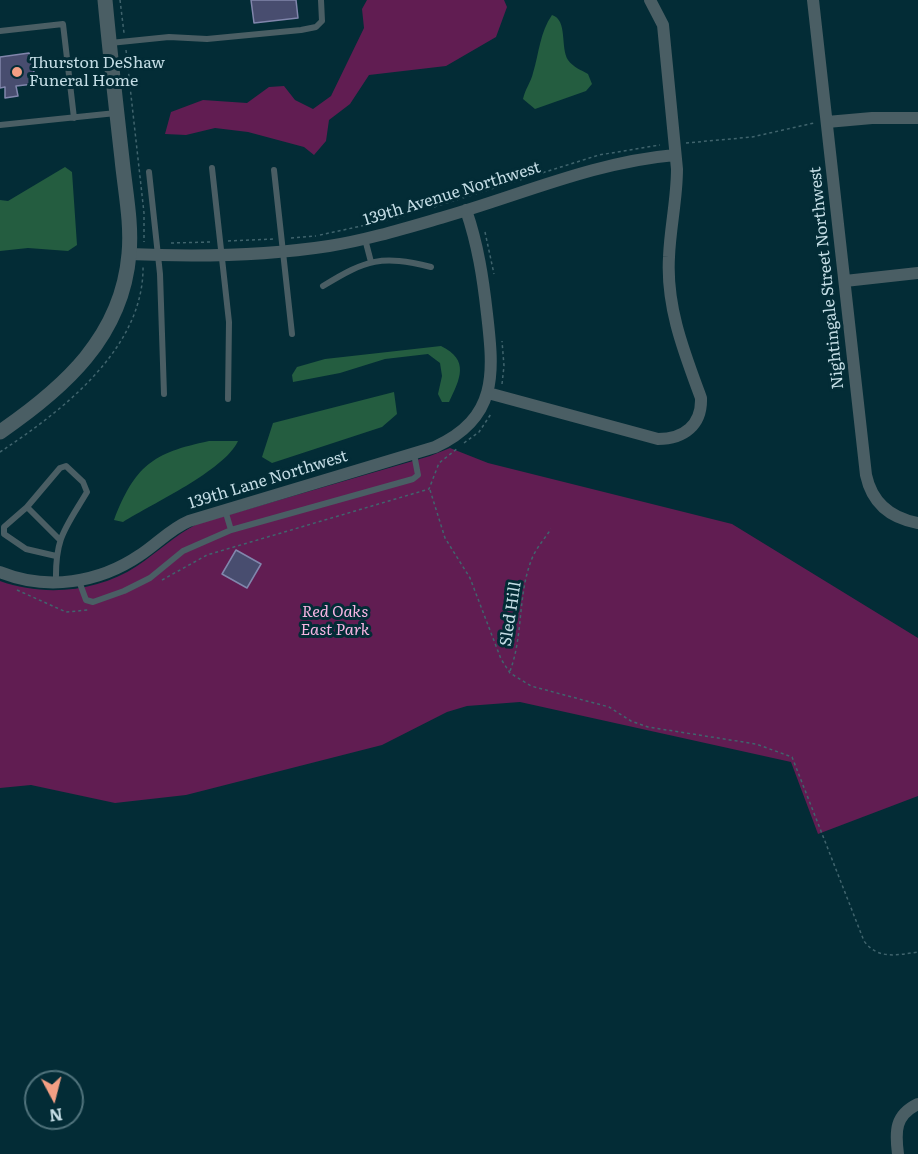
<!DOCTYPE html>
<style>
body{margin:0}
#map{position:relative;width:918px;height:1154px;overflow:hidden;background:#032c36;font-family:Literata,serif}
canvas{display:block}
.north{position:absolute;left:24px;top:1070px;width:60px;height:60px;box-sizing:border-box;background:#032c36;border:2px solid #50737c;border-radius:50%;rotate:173deg;font-size:16px;font-weight:700;line-height:24px;text-align:center;color:#c4dde5}
.north::after{content:'';display:block;margin:auto;width:21px;height:27px;background:#f39f84;clip-path:polygon(50% 0,100% 100%,50% 72%,0 100%)}
</style>
<div id="map">
<canvas width="918" height="1154"></canvas>
<div class="north">N</div>
</div>
<script>
const ctx = document.querySelector('canvas').getContext('2d');
ctx.lineJoin = 'round';
function paint(path, color) {
  ctx.fillStyle = color;
  ctx.fill(path, 'evenodd');
}
function strokePath(path, color, width, dash) {
  ctx.strokeStyle = color;
  ctx.lineWidth = width;
  ctx.lineCap = dash ? 'butt' : 'round';
  ctx.setLineDash(dash || []);
  ctx.stroke(path);
}
function label(font, color, halo, rows, align = 'center') {
  ctx.font = font + ' Literata,serif';
  ctx.lineWidth = 6;
  ctx.setLineDash([]);
  ctx.textBaseline = 'middle';
  ctx.strokeStyle = halo;
  ctx.fillStyle = color;
  for (const [text, x, y, turn = 0] of rows) {
    ctx.save();
    ctx.translate(x, y);
    ctx.rotate((+turn || 0) * Math.PI / 180);
    ctx.textAlign = isNaN(turn) ? turn : align;
    if (halo) ctx.strokeText(text, 0, 0);
    ctx.fillText(text, 0, 0);
    ctx.restore();
  }
}
const green = new Path2D(`
 M367 0H504L507 7 496 37 446 66 369 75 350 104 329 120 326 141 314 155 304 147 248 132 215 128 186 135 165 134 171 112 203 100 247 103 269 87 284 86 295 100 313 109 331 96 364 28 362 9Z
 M450 448 488 463 732 524 918 638V796L818 834 791 762 520 702 467 706 447 712 382 745 186 795 115 803 31 785 0 788V581C44 597 98 592 137 566 158 552 175 535 197 524L430 456Z`);
const water = new Path2D(`
 M552 15C568 20 560 47 568 60 573 67 581 70 588 74L592 84 586 91 535 109 523 99C525 89 531 82 533 73 539 53 540 32 552 15Z
 M65 167 72 172 77 245 68 251 28 248 0 251V200L8 201Z
 M441 346C470 360 460 379 449 402H442L438 394 442 376 440 363 428 354 385 359 340 373 293 382 292 375 297 367 325 359Z
 M394 392 397 414 382 427 272 463 262 457 273 423Z
 M209 441H238C225 470 152 504 123 522L114 520C135 466 152 453 209 441Z`);
const building = new Path2D(`
 M251 0H296L298 18 254 23Z
 M29 53 35 76H32L34 84 16 86 18 96 5 98V87L0 88V57Z
 M236 550 261 564 247 588 222 574Z`);
const path = new Path2D(`
 M120 0 124 33
 M126 50 144 213V242
 M686 143 752 137 814 123
 M434 207 599 155 660 145
 M397 218 406 215
 M485 232 494 274
 M320 235 389 220
 M291 238 316 236
 M228 241 274 239
 M171 243 211 242
 M502 384 504 366 502 341
 M464 443 479 432 491 414
 M0 452C62 411 145 348 143 265
 M430 490 445 538 470 578 501 659 510 673 531 686 609 707 631 721 648 727 756 744 792 757 864 941C878 960 897 955 918 952
 M162 580 207 555 429 489 439 463 458 448
 M17 590 66 612 88 610
 M510 671C524 634 517 593 533 556 538 546 545 538 551 529`);
const service = new Path2D(`
 M0 31 63 24 74 118
 M110 43 169 37 207 39 301 30 316 27 322 21 321 0
 M0 125 116 113
 M212 168 229 322 228 399
 M274 170 292 334
 M149 172 160 274 164 394
 M365 239 371 262
 M323 286C367 259 381 255 431 267
 M27 507 4 527V534L26 549 56 556
 M225 510 231 530
 M79 581 86 600 93 602 124 591 150 578 183 551 231 530 413 479 418 475 414 454
 M56 582C55 537 65 529 87 492L83 482 66 466 60 468 27 507 59 539`);
const minor = new Path2D(`
 M813 0 866 475C872 503 890 518 918 523
 M827 122 872 118H918
 M129 254C194 257 264 256 329 246 367 240 406 228 444 217 521 195 594 162 675 155
 M845 281 918 273
 M488 393 658 439C684 439 702 425 701 398 684 352 666 307 669 257 670 228 677 199 677 169L663 25 650 0
 M0 572C47 591 99 583 140 555 157 544 170 529 189 521L435 447C498 418 494 374 487 314 483 278 478 245 466 210
 M898 1154C895 1131 895 1115 918 1104`);
const tertiary = new Path2D(`
 M0 432C64 388 122 337 129 254 132 223 125 190 122 159 116 106 110 53 105 0`);
const markers = [
 [17,72,6,"#f39f84"]
];
const poiNames = [
 ["Thurston DeShaw",29,63],
 ["Funeral Home",29,81]
];
const streetNames = [
 ["139th Avenue Northwest",452,194,-17],
 ["Nightingale Street Northwest",827,278,-96],
 ["139th Lane Northwest",268,480,-17],
 ["Sled Hill",511,614,-81]
];
const parkNames = [
 ["Red Oaks",335,612],
 ["East Park",335,630]
];
paint(green, '#611d52');
paint(water, '#245d40');
paint(building, '#484d6f');
strokePath(building, '#8186ac', 1.5);
strokePath(path, '#40646d', 1.5, [3, 3]);
strokePath(service, '#4a5e64', 6);
strokePath(minor, '#4a5e64', 12);
strokePath(tertiary, '#4a5e64', 15);
for (const [x, y, r, color] of markers) {
  const dot = new Path2D();
  dot.arc(x, y, r, 0, 2 * Math.PI);
  ctx.fillStyle = color;
  ctx.fill(dot);
  strokePath(dot, '#032c36', 2);
}
label('16px', '#c4dde5', '#032c36', poiNames, 'left');
label('16px', '#c4dde5', '#032c36', streetNames);
label('italic 16px', '#f7b5e3', '#032c36', parkNames);
</script>
